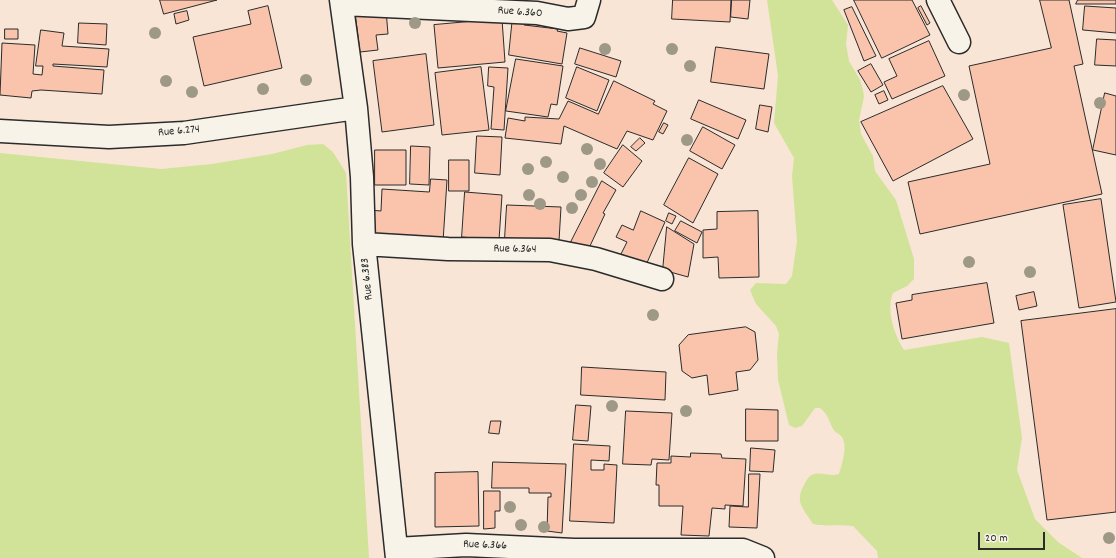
<!DOCTYPE html>
<style>
body{margin:0}
#map{position:relative;width:1116px;height:558px;overflow:hidden;background:#f8e5d6;font-family:Dekko,sans-serif}
canvas{display:block}
.scale{position:absolute;left:978px;top:532px;width:67px;height:18px;box-sizing:border-box;border:2px solid #2b2b2b;border-top:0;padding-left:5px;font-size:12px;line-height:14px;white-space:nowrap;color:#2b2b2b;-webkit-text-stroke:3px #f7f3e8;paint-order:stroke}
</style>
<div id="map">
<canvas width="1116" height="558"></canvas>
<div class="scale">20 m</div>
</div>
<script>
const ctx = document.querySelector('canvas').getContext('2d');
ctx.lineJoin = 'round';
function paint(path, color) {
  ctx.fillStyle = color;
  ctx.fill(path, 'evenodd');
}
function strokePath(path, color, width, dash) {
  ctx.strokeStyle = color;
  ctx.lineWidth = width;
  ctx.lineCap = dash ? 'butt' : 'round';
  ctx.setLineDash(dash || []);
  ctx.stroke(path);
}
function label(font, color, halo, rows, align = 'center') {
  ctx.font = font + ' Dekko,sans-serif';
  ctx.lineWidth = 4;
  ctx.setLineDash([]);
  ctx.textBaseline = 'middle';
  ctx.strokeStyle = halo;
  ctx.fillStyle = color;
  for (const [text, x, y, turn = 0] of rows) {
    ctx.save();
    ctx.translate(x, y);
    ctx.rotate((+turn || 0) * Math.PI / 180);
    ctx.textAlign = isNaN(turn) ? turn : align;
    if (halo) ctx.strokeText(text, 0, 0);
    ctx.fillText(text, 0, 0);
    ctx.restore();
  }
}
const green = new Path2D(`
 M767 0H832L848 25 846 44 849 61 860 80 863 90 864 97 859 120 861 134 873 156 875 171 896 200 914 259V279L907 286 893 293C886 310 894 334 904 350L982 337 1009 343 1022 438 1017 470 1035 519 1058 542 1082 558H878L877 551 853 526C839 524 827 527 813 524 804 509 794 502 804 485 807 480 808 476 814 474 822 472 830 477 839 474 842 464 848 447 842 437 839 433 835 433 833 429 829 421 828 414 820 408H815L802 426 795 428 789 425 778 380 777 353 779 334 776 326 756 304 750 290 756 283 786 284 792 276 797 241 792 176 794 158 774 123 778 76Z
 M323 144 333 152 346 173 369 558H0V153L161 169 212 164 272 154 307 145Z`);
const building = new Path2D(`
 M160 0H217L164 14Z
 M673 0H731L730 22 672 19Z
 M732 0H750L748 19 731 17Z
 M854 0H912L930 35 882 58Z
 M1040 0H1069L1083 64 1074 66 1102 194 920 234 908 182 990 164 969 66 1051 48Z
 M1078 0H1116V4H1076Z
 M268 6 282 68 204 86 193 37 251 24 248 11Z
 M921 6 930 23 927 25 918 8Z
 M1085 6 1116 8V33L1083 30Z
 M852 7 876 56 864 61 844 10Z
 M386 10 388 34 376 35 378 50 360 52 355 13Z
 M187 11 189 20 176 24 174 14Z
 M513 16 525 17 524 25 558 29 557 31 567 33 562 64 509 55Z
 M502 19 505 62 438 68 434 25Z
 M79 23 107 24 106 45 78 43Z
 M5 29H18V39H5Z
 M41 30 64 33 62 46 109 49 107 67 53 64V66L104 70 102 94 41 90 32 91 31 98 0 95 2 43 35 45 33 74 42 75 43 66H36Z
 M1097 39 1116 40V66L1095 65Z
 M929 41 945 76 892 99 884 82 897 76 889 59Z
 M716 47 769 54 764 89 711 82Z
 M580 48 621 61 616 77 575 64Z
 M426 54 434 125 382 132 373 61Z
 M516 59 563 66 557 105 551 104 548 117 506 111Z
 M871 64 883 85 871 92 858 71Z
 M481 67 489 130 442 135 435 73Z
 M489 67 508 68 504 130 491 129 494 87 488 86Z
 M577 67 609 80 597 111 566 98Z
 M614 81 655 101 653 104 667 111 653 140 627 131 617 149 564 126 561 144 505 138 508 118 525 121V117L559 119 568 101 598 114Z
 M943 86 973 139 893 181 861 122Z
 M884 91 888 100 879 104 875 95Z
 M1105 93 1116 96V155L1093 150Z
 M699 100 746 120 738 139 691 119Z
 M760 105 772 107 768 132 756 129Z
 M664 123 668 125 663 134 659 132Z
 M703 127 735 145 722 169 690 151Z
 M477 136 502 137 500 175 475 173Z
 M640 138 645 143 636 151 631 147Z
 M623 145 642 161 623 187 604 173Z
 M411 146 430 147 429 185 410 184Z
 M375 150H406V185H375Z
 M689 158 718 174 693 223 664 205Z
 M449 160H469V191H449Z
 M431 179 447 180 443 242 369 238V210L381 211 382 189 429 192Z
 M602 181 616 190 603 213 605 214 589 248 571 242Z
 M465 192 502 195 499 240 462 237Z
 M1101 199 1116 302 1079 308 1063 205Z
 M507 205 561 207 559 241 505 238Z
 M641 211 665 222 646 265 621 254 627 242 616 237 622 225 633 230Z
 M758 211 759 277 719 278 718 257 703 258V230L717 229V212Z
 M669 213 676 216 672 224 666 221Z
 M681 221 702 232 697 243 675 231Z
 M667 227 694 244 688 277 663 270Z
 M987 283 994 323 902 339 896 303 912 300V295Z
 M1034 292 1037 306 1019 310 1016 296Z
 M1116 309V512L1047 520 1021 321Z
 M746 327 755 332 758 360 750 370 736 372 738 390 709 395 707 375 692 378 682 371 679 345 688 335Z
 M582 367 666 372 665 400 581 395Z
 M576 405 591 406 588 441 573 440Z
 M746 409 778 410V441H746Z
 M626 411 672 413 669 460 652 459 651 465 623 464Z
 M491 421H501L499 434 489 433Z
 M574 444 610 446 609 461 591 460V470H604V464L617 465 614 523 570 521Z
 M751 448 775 450 773 472 750 471Z
 M691 453 721 454 722 458 746 459 743 506 725 505V509L712 508 709 536 681 535 683 506H659V485H656L657 463H671V456L690 457Z
 M493 462 566 464 562 533 547 531 548 497H551V493H529V488H492Z
 M478 472 479 526 435 527V473Z
 M749 474H760L757 528 729 527 730 506 748 507Z
 M484 491H500V511H495V528L484 529Z`);
const minor = new Path2D(`
 M341 0 356 108 362 177 364 244 397 558
 M938 0 959 42
 M342 4 537 13 568 19 584 17 589 0
 M0 131 109 137 184 133 356 108
 M364 244 448 249 550 250 596 259 662 279
 M396 549 466 545 574 550H743L763 558`);
const trees = [
 [415,23],
 [155,33],
 [605,49],
 [672,49],
 [690,66],
 [306,80],
 [166,81],
 [263,89],
 [192,92],
 [964,95],
 [1100,103],
 [687,140],
 [587,149],
 [546,162],
 [600,164],
 [528,169],
 [563,177],
 [592,182],
 [529,195],
 [581,195],
 [540,204],
 [572,208],
 [969,262],
 [1030,272],
 [653,315],
 [612,406],
 [686,411],
 [510,507],
 [521,525],
 [544,527],
 [1109,538]
];
const streetNames = [
 ["Rue 6.360",520,13,4],
 ["Rue 6.274",179,132,-5],
 ["Rue 6.364",515,250,1],
 ["Rue 6.383",368,279,-96],
 ["Rue 6.366",485,546,2]
];
paint(green, '#d1e398');
paint(building, '#f9c4ab');
strokePath(building, '#2b2b2b', 1);
strokePath(minor, '#2b2b2b', 25);
strokePath(minor, '#f7f3e8', 22);
ctx.fillStyle = '#9e9887';
for (const [x, y] of trees) {
  ctx.beginPath();
  ctx.arc(x, y, 6, 0, 2 * Math.PI);
  ctx.fill();
}
label('12px', '#2b2b2b', '#f7f3e8', streetNames);
</script>
